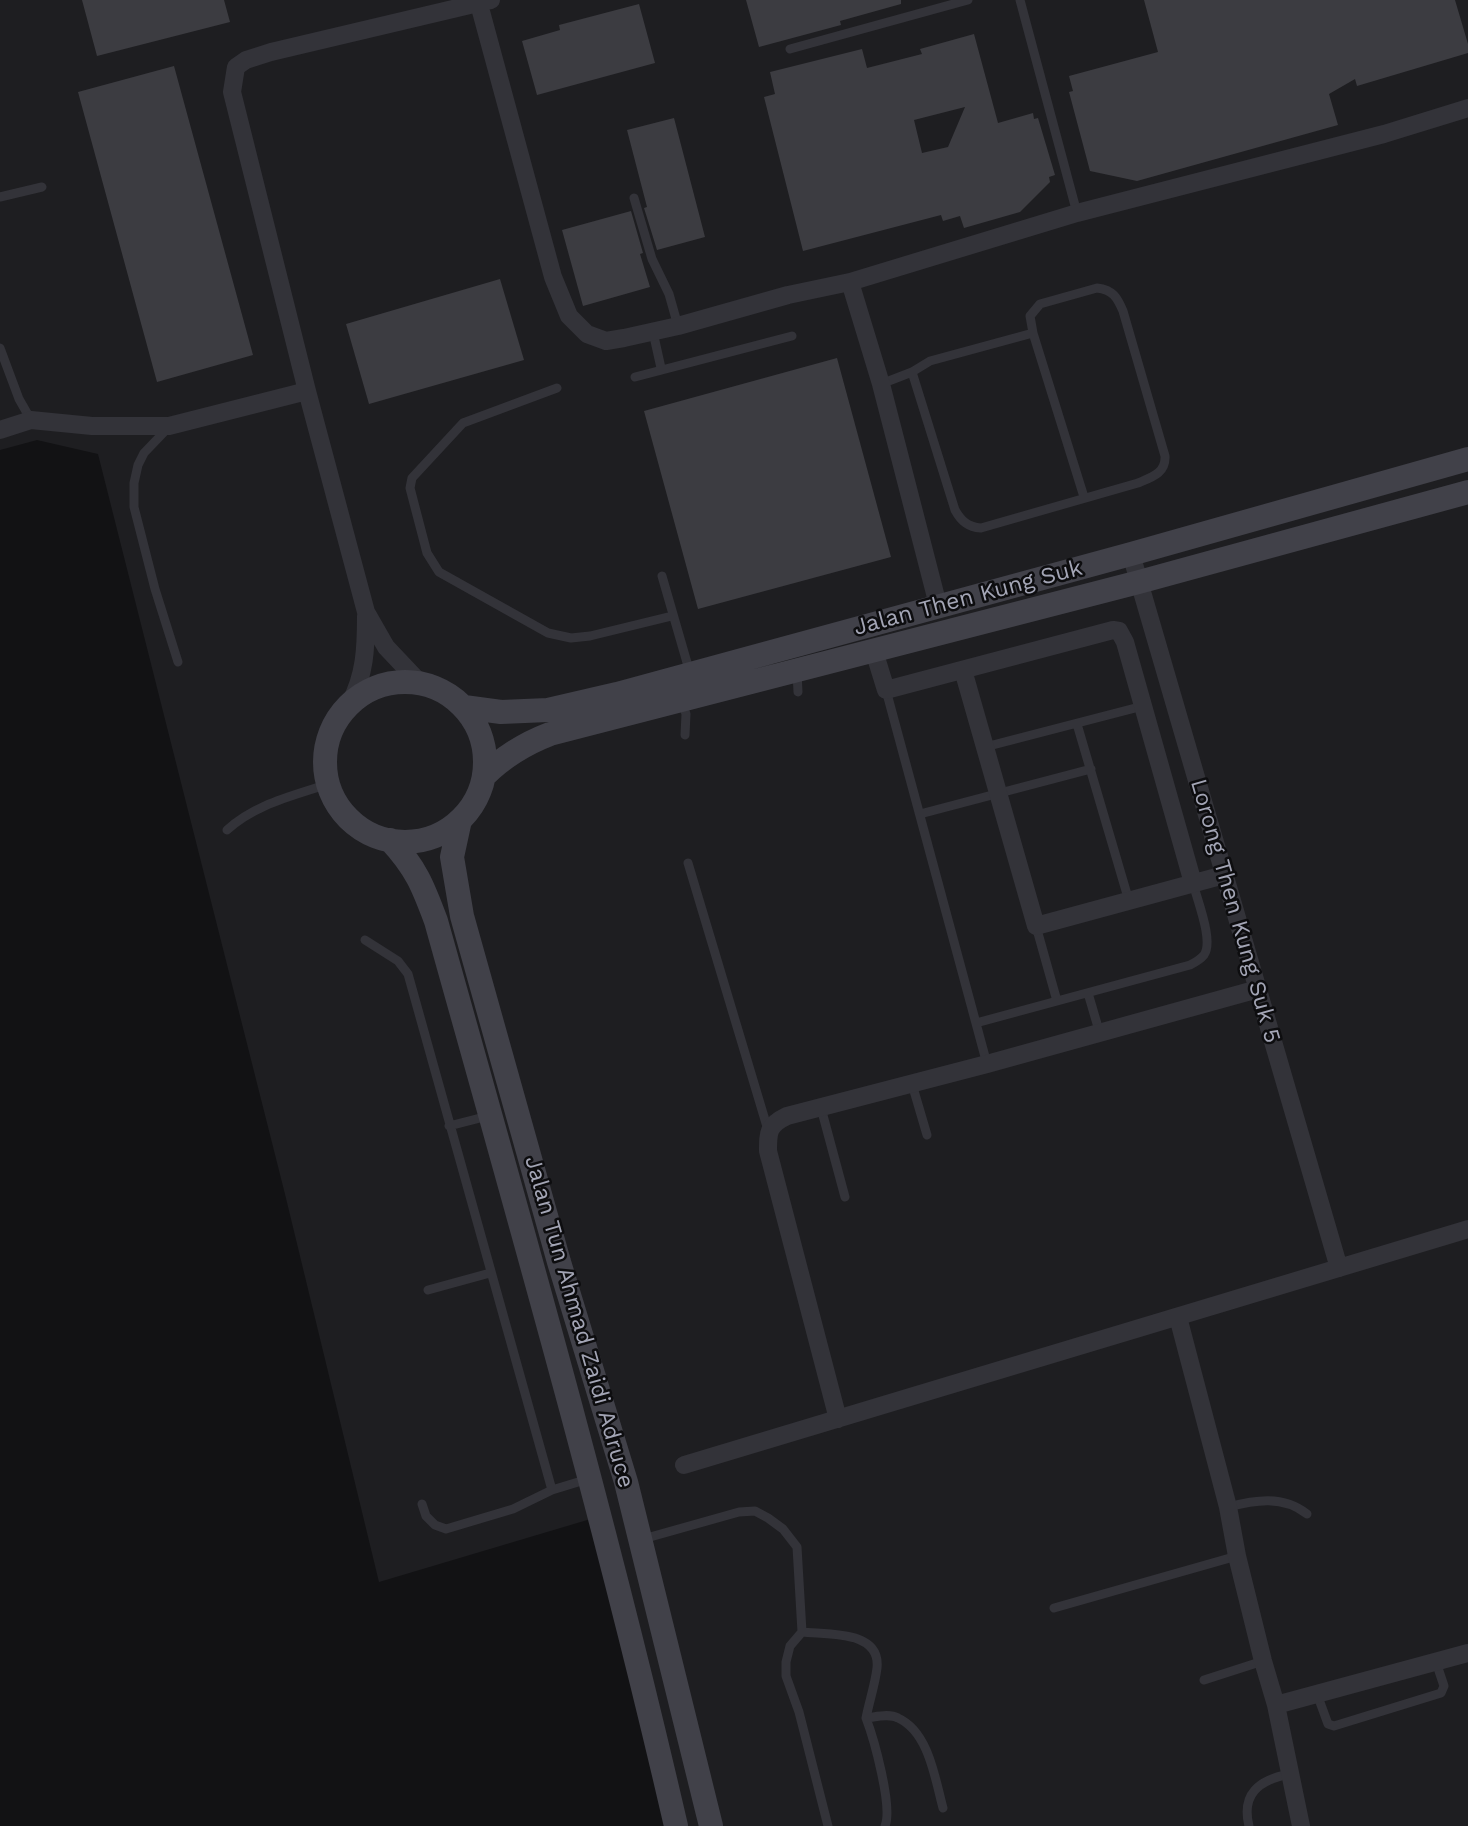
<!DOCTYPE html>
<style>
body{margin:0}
canvas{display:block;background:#121214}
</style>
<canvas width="1468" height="1826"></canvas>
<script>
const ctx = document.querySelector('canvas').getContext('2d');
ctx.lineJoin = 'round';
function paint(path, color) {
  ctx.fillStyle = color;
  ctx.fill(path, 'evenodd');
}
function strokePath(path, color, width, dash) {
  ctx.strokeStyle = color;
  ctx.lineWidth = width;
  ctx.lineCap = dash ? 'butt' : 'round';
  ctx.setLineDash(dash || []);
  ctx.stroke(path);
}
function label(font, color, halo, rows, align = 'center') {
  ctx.font = font + ' "Work Sans",sans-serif';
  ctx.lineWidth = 5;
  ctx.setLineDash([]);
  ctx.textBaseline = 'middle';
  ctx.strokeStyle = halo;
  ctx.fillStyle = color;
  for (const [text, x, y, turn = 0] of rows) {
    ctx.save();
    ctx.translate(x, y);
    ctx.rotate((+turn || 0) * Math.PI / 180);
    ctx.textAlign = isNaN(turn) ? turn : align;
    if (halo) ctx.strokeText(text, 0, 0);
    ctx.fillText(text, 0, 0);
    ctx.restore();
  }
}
const built = new Path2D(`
 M0 0H1468V1826H677L604 1515 379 1582 285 1194 98 454 37 440 0 450Z`);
const building = new Path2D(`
 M82 0H224L230 22 97 56Z
 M746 0H901V4L840 21 841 25 759 47Z
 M1144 0H1455L1468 44V53L1357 86 1355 79 1329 94 1338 125 1137 181 1090 171 1069 92 1073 91 1069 76 1158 52Z
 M639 4 655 63 537 95 522 41 560 30 559 25Z
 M974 34 998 123 1033 113 1034 119 1038 118 1055 175 1049 177 1050 182 1020 212 964 228 960 216 943 221 941 215 803 251 764 97 775 94 770 72 862 49 867 68 922 54 920 49ZM965 107 948 147 922 153 914 120Z
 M174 66 253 355 157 382 78 92Z
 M674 118 705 237 657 250 644 208 647 207 627 130Z
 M631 211 643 253 640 254 650 287 583 306 562 230Z
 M500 279 524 360 369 404 346 324Z
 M837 358 891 557 698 609 644 411Z`);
const lane = new Path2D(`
 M1020 0 1077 213
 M790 49 968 0
 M0 197 42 187
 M634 198 652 259 669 294 678 326
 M653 332 661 368
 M0 348 19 399 31 420
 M912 372 955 510C961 521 968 527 981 528L1138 483C1152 477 1166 473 1165 456L1123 311C1117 297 1113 290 1097 288L1040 304 1030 316 1033 333
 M635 377 792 336
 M881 384 912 372 930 361 1033 333 1084 497
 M557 388 463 423 412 478 410 488 427 553 439 572 548 633 571 638 590 636 672 616
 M168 428 144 453 138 465 134 483V507L155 589 178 662
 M662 576 690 673
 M797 672 798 692
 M886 690 987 1064
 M682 703 686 714 685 735
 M1077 724 1129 901
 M985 747 1143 706
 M920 814 1091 769
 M227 830C255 804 293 796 328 784
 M688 863 768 1130
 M1036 926 1057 1001
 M365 940 398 961 408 974 552 1490
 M1088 993 1100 1034
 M976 1023 1190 965C1194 963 1200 960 1204 955 1214 941 1197 900 1193 883
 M912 1084 927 1135
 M821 1108 845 1197
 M449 1126 488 1116
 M428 1290 490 1273
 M422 1504 426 1516 435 1525 446 1529 513 1509 552 1490 588 1479
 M1228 1507C1255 1500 1283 1495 1307 1514
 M643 1539 739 1512 755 1511 768 1518 783 1529 797 1547 802 1632 790 1646 786 1662V1676L799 1712 828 1826
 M1054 1608 1237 1556
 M802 1632C827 1635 881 1630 877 1668 875 1685 869 1702 866 1718
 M1204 1680 1263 1661
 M1317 1694 1328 1724 1334 1726 1441 1693 1444 1686 1436 1662
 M885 1826C893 1807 874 1739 866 1718 876 1717 889 1713 898 1718 929 1732 935 1779 943 1808
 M1249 1826C1241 1794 1259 1780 1289 1774`);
const street = new Path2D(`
 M479 4 553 277 569 316 587 334 606 341 624 338 678 326 788 295 850 282 1077 213 1384 134 1468 108
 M850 282 881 384 938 605
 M0 430 31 420 92 426H169L307 391
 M1131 554 1339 1268
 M874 651 886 690 1113 630 1119 631 1125 642 1193 883
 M963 670 1036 926 1224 875
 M420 683 386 647 366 612 307 391 232 92 236 67 246 60 271 52 491 0
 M350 703C365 675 366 648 366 616
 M1178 1317 1228 1507 1237 1556 1263 1661 1276 1705 1301 1826
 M838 1419 768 1151C768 1132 768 1125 787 1116L987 1064 1258 989
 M684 1465 1468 1229
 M1276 1705 1468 1653`);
const secondary = new Path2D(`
 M325 762a80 80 0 1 1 160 0a80 80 0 1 1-160 0Z
 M464 707 501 712 548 710 617 694 1131 554 1468 459
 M484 776C504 756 524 744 550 734L1139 582 1468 492
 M460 820 452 857 462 916 559 1262 626 1482 711 1826
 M390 840C416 868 423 886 436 921 520 1222 606 1522 676 1826`);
const streetNames = [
 ["Jalan Then Kung Suk",968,598,-15],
 ["Lorong Then Kung Suk 5",1235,911,74],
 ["Jalan Tun Ahmad Zaidi Adruce",579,1322,74]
];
paint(built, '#1e1e21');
paint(building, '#3c3c41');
strokePath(lane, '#333339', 9);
strokePath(street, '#333339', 18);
strokePath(secondary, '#414149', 24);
label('23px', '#a3a5b5', '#0d0d0f', streetNames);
</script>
